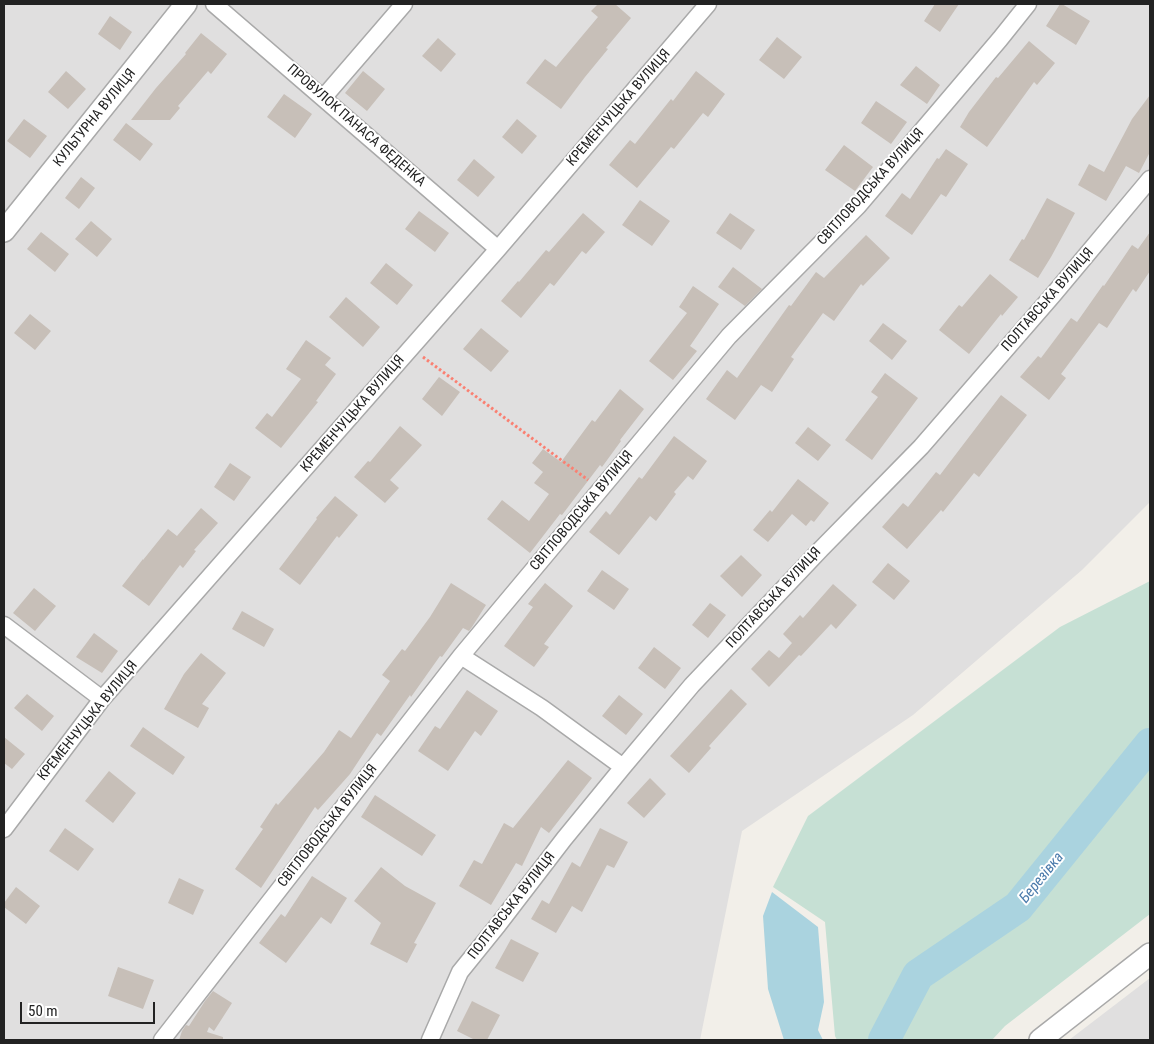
<!DOCTYPE html>
<meta charset="utf-8">
<style>
body{margin:0}
#map{position:relative;width:1154px;height:1044px;overflow:hidden;background:#f2efe9;font-family:"Roboto Condensed",sans-serif}
canvas{display:block}
.frame{position:absolute;inset:0;border:5px solid #222;pointer-events:none}
.scale{position:absolute;left:20px;top:1002px;width:135px;height:22px;box-sizing:border-box;border:2px solid #222;border-top:0;padding-left:6px;font-size:15px;line-height:18px;white-space:nowrap;color:#222;-webkit-text-stroke:4px #fff;paint-order:stroke}
</style>
<div id="map">
<canvas width="1154" height="1044"></canvas>
<div class="frame"></div>
<div class="scale">50 m</div>
</div>
<script>
const ctx = document.querySelector('canvas').getContext('2d');
ctx.lineJoin = 'round';
function paint(path, color) {
  ctx.fillStyle = color;
  ctx.fill(path, 'evenodd');
}
function strokePath(path, color, width, dash) {
  ctx.strokeStyle = color;
  ctx.lineWidth = width;
  ctx.lineCap = dash ? 'butt' : 'round';
  ctx.setLineDash(dash || []);
  ctx.stroke(path);
}
function label(font, color, halo, rows, align = 'center') {
  ctx.font = font + ' "Roboto Condensed",sans-serif';
  ctx.lineWidth = 4;
  ctx.setLineDash([]);
  ctx.textBaseline = 'middle';
  ctx.strokeStyle = halo;
  ctx.fillStyle = color;
  for (const [text, x, y, turn = 0] of rows) {
    ctx.save();
    ctx.translate(x, y);
    ctx.rotate((+turn || 0) * Math.PI / 180);
    ctx.textAlign = isNaN(turn) ? turn : align;
    if (halo) ctx.strokeText(text, 0, 0);
    ctx.fillText(text, 0, 0);
    ctx.restore();
  }
}
const residential = new Path2D(`
 M4 4H1150V502L1082 570 913 715 742 831 700 1040H4Z
 M1150 978V1040H1069Z`);
const wetland = new Path2D(`
 M1150 581V914L1005 1026 992 1040H837L835 1036 825 922 773 887 808 816 1060 627Z`);
const water = new Path2D(`
 M772 892 818 927 824 1002 818 1030 823 1040H784L768 989 763 916Z`);
const river = new Path2D(`
 M884 1040 918 975 1018 907 1150 744`);
const building = new Path2D(`
 M598 4H615L631 18 606 48 608 49 585 77 561 109 526 83 545 59 556 67 598 17 591 11Z
 M935 4H959L940 32 924 21Z
 M1060 4H1062L1090 21 1076 45 1046 26Z
 M110 16 132 32 120 50 98 34Z
 M201 33 227 54 211 74 208 71 178 106 180 108 170 120H131L156 88 186 54 185 53Z
 M777 37 802 57 784 79 759 60Z
 M438 38 456 54 441 72 422 56Z
 M1029 41 1055 63 1037 85 1034 82 987 147 960 127 969 112 996 77 998 78Z
 M916 66 940 85 927 104 900 85Z
 M66 71 86 89 68 109 48 92Z
 M363 71 385 89 367 111 345 93Z
 M696 71 725 94 708 117 703 113 674 149 671 147 637 188 609 165 630 140 635 144 671 99 673 101Z
 M284 94 312 114 295 138 267 117Z
 M1150 95V152L1139 173 1126 166 1106 201 1078 185 1089 164 1104 172 1132 119Z
 M876 101 907 122 891 144 861 123Z
 M24 119 47 136 30 158 7 141Z
 M517 119 537 136 522 154 502 137Z
 M126 123 153 144 140 161 113 140Z
 M844 145 873 167 855 191 825 170Z
 M946 149 968 164 946 197 941 194 912 235 885 216 902 193 910 199 937 158 939 159Z
 M474 159 495 177 478 197 457 180Z
 M81 177 95 188 79 209 65 198Z
 M1047 198 1075 213 1051 257 1038 278 1009 260 1022 239 1024 240Z
 M640 200 670 221 652 246 622 225Z
 M419 211 449 233 435 252 405 229Z
 M583 213 605 232 586 254 582 251 554 286 550 283 521 318 501 301 518 281 519 282 546 250 549 252Z
 M730 213 755 230 741 250 716 233Z
 M91 221 112 239 97 257 75 239Z
 M41 232 69 254 55 272 27 249Z
 M1150 232V271L1136 292 1133 289 1107 328 1099 323 1061 374 1066 378 1049 400 1020 377 1038 356 1041 358 1071 318 1077 322 1103 285 1104 286 1132 245 1138 249Z
 M866 235 890 258 863 286 861 284 834 321 823 313 791 357 794 359 772 392 761 385 735 420 706 399 727 370 737 378 789 305 791 306 816 272 824 278Z
 M386 263 413 285 397 305 370 283Z
 M733 267 762 289 745 306 718 287Z
 M990 274 1018 297 1002 316 1001 314 969 354 939 330 959 305 962 307Z
 M693 286 719 304 690 346 697 351 673 380 649 361 687 313 679 307Z
 M346 297 380 327 363 347 329 317Z
 M30 314 51 331 35 350 14 333Z
 M883 323 907 341 892 360 869 341Z
 M481 328 509 351 491 372 463 349Z
 M306 340 331 358 325 365 336 374 316 401 318 402 281 448 255 428 267 413 272 417 301 379 286 369Z
 M885 373 918 398 872 460 845 440 878 397 871 392Z
 M439 377 460 392 442 416 422 399Z
 M620 389 644 409 620 440 621 441 602 467 600 465 562 515 560 514 530 553 487 519 502 500 529 521 549 494 534 483 543 472 532 463 543 449 561 462 592 420 595 422Z
 M1001 395 1027 415 979 477 974 473 943 512 941 510 907 549 882 527 903 503 908 507 936 472 940 475Z
 M400 426 422 445 390 480 399 488 385 503 354 477 368 461 370 462Z
 M808 427 831 445 818 461 795 443Z
 M674 436 707 461 693 480 688 476 674 492 676 494 656 521 650 516 619 555 589 532 606 511 610 515 639 477 642 479Z
 M230 463 251 477 234 501 214 487Z
 M798 479 829 503 814 522 811 520 806 526 792 514 768 542 753 530 770 510 772 512Z
 M335 496 358 515 339 538 337 536 300 585 279 569 317 519 316 518Z
 M201 508 218 523 194 550 196 551 183 568 180 565 149 606 122 586 143 559V560L168 529 177 536Z
 M741 555 762 575 742 597 720 576Z
 M888 563 910 581 894 600 872 582Z
 M602 570 629 589 614 610 587 591Z
 M451 583 486 605 472 627 469 631 463 628 442 657 440 656 411 697 410 695 381 736 377 733 350 774 318 810 315 807 261 888 235 869 263 829 260 827 276 803 278 805 324 752 339 730 351 738 390 681 382 675 402 649 405 651 430 617Z
 M545 583 573 606 544 644 549 647 534 667 504 646 533 607 528 604Z
 M833 584 857 605 836 629 831 624 801 656 799 655 769 687 751 669 769 650 779 658 792 643 783 634 800 615 803 618Z
 M34 588 56 606 35 631 13 613Z
 M710 603 726 615 708 638 692 625Z
 M242 611 274 629 264 647 232 629Z
 M94 633 118 651 102 673 76 657Z
 M654 647 681 668 665 689 638 668Z
 M201 653 226 673 202 704 209 708 198 728 164 709 184 674Z
 M731 689 747 704 709 746 711 748 689 773 670 756Z
 M467 690 498 711 481 736 475 731 448 771 418 751 435 726 440 729Z
 M27 694 54 716 42 731 14 708Z
 M619 695 643 714 626 735 602 716Z
 M143 727 185 757 173 775 130 746Z
 M4 737 25 754 12 769 4 763Z
 M568 760 592 778 549 833 541 827 522 866 516 863 491 905 459 886 474 860 482 864 504 823 513 828Z
 M109 771 136 793 113 823 85 801Z
 M650 778 666 794 644 818 627 803Z
 M375 795 436 835 422 856 361 817Z
 M65 828 94 849 78 871 49 851Z
 M600 828 628 842 614 868 607 865 582 912 572 906 556 933 531 919 542 900 549 904 572 862 580 867Z
 M381 867 405 886 436 903 414 943 417 944 407 963 370 944 381 923 354 901Z
 M312 876 347 898 331 924 321 917 286 963 259 943 281 914 285 917Z
 M179 878 204 890 193 915 168 903Z
 M16 887 40 906 26 924 4 907V903Z
 M511 939 539 953 523 982 495 968Z
 M118 967 154 980 143 1009 108 996Z
 M213 991 232 1003 214 1031 209 1027 207 1032 223 1037V1040H179L182 1031 186 1025 189 1026 205 1001Z
 M472 1001 500 1015 487 1040H475L457 1031Z`);
const path = new Path2D(`
 M423 357 588 480`);
const minor = new Path2D(`
 M214 4 498 249
 M323 98 404 4
 M4 625 102 699
 M461 656 542 708 623 767
 M4 829 102 699 498 249 708 4
 M162 1040 461 656 729 336 858 206 1000 39 1028 4
 M430 1040 460 972 498 925 564 839 623 767 692 685 821 549 921 447 1053 295 1150 179`);
const tertiary = new Path2D(`
 M4 231 186 4
 M1040 1040 1150 954`);
const streetNames = [
 ["КРЕМЕНЧУЦЬКА ВУЛИЦЯ",619,108,-49],
 ["КУЛЬТУРНА ВУЛИЦЯ",95,118,-51],
 ["ПРОВУЛОК ПАНАСА ФЕДЕНКА",356,126,41],
 ["СВІТЛОВОДСЬКА ВУЛИЦЯ",871,187,-48],
 ["ПОЛТАВСЬКА ВУЛИЦЯ",1048,300,-49],
 ["КРЕМЕНЧУЦЬКА ВУЛИЦЯ",353,414,-49],
 ["СВІТЛОВОДСЬКА ВУЛИЦЯ",582,511,-50],
 ["ПОЛТАВСЬКА ВУЛИЦЯ",774,598,-47],
 ["КРЕМЕНЧУЦЬКА ВУЛИЦЯ",88,721,-51],
 ["СВІТЛОВОДСЬКА ВУЛИЦЯ",328,826,-52],
 ["ПОЛТАВСЬКА ВУЛИЦЯ",512,906,-52]
];
const waterNames = [
 ["Березівка",1042,878,-51]
];
paint(residential, '#e0dfdf');
paint(wetland, '#c6e0d4');
paint(water, '#aad3df');
strokePath(river, '#aad3df', 32);
paint(building, '#c7bfb8');
strokePath(minor, '#a9a9a9', 19);
strokePath(tertiary, '#a9a9a9', 24);
strokePath(path, '#fa8072', 3, [2.5, 2.5]);
strokePath(minor, '#fff', 16);
strokePath(tertiary, '#fff', 21);
label('14px', '#222', '#fff', streetNames);
label('italic 15px', '#4a7aab', '#fff', waterNames);
</script>
